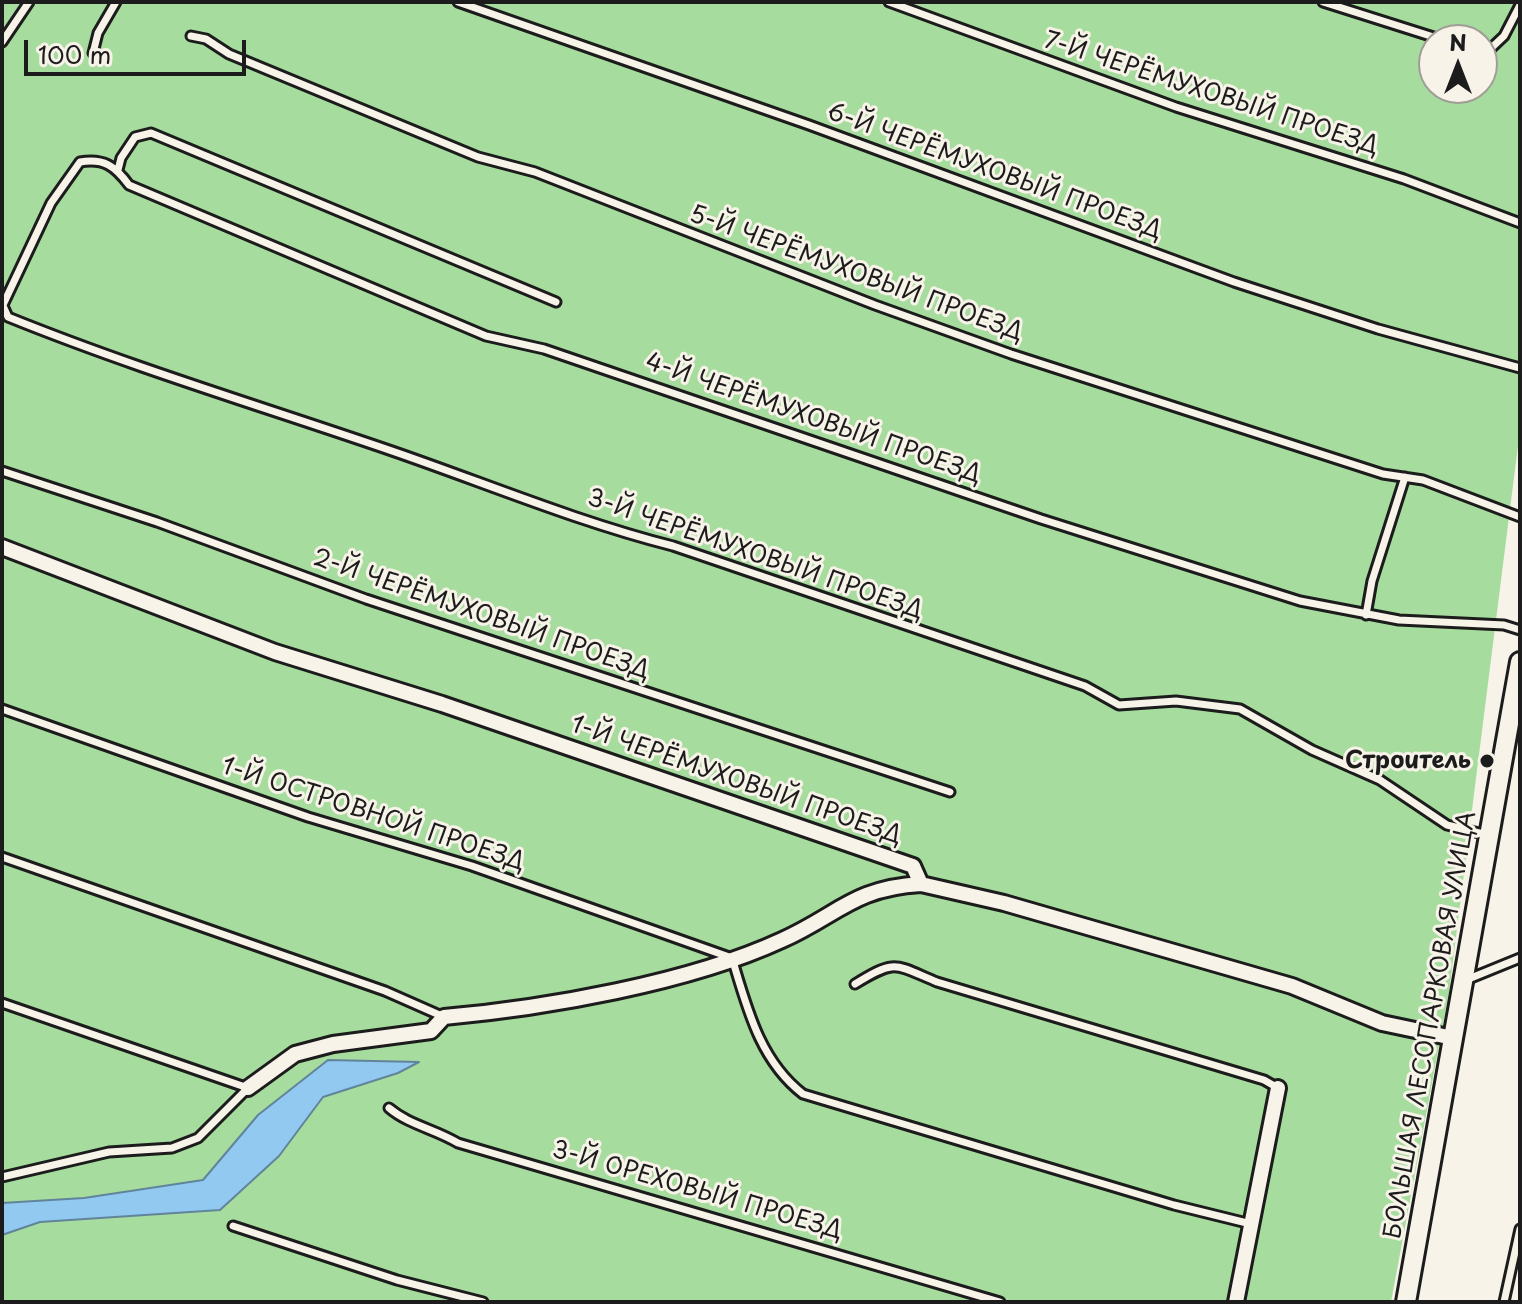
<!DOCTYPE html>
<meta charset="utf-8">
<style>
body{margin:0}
#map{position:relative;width:1522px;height:1304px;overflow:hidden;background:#f7f3e8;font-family:"Playpen Sans",sans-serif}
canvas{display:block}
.frame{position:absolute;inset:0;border:4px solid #1c1c1c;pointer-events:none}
.north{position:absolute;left:1418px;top:24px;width:80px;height:80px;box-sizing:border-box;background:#f7f3e8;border:2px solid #9f9d96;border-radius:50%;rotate:0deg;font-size:22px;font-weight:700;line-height:32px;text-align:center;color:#1c1c1c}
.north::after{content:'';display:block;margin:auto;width:28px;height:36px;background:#1c1c1c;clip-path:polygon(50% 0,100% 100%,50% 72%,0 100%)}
.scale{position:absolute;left:24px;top:40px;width:222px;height:36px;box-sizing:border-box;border:4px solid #1c1c1c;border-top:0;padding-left:10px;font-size:24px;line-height:28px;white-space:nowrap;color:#1c1c1c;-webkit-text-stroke:6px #f7f3e8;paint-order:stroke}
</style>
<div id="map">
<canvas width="1522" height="1304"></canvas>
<div class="frame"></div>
<div class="north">N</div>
<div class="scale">100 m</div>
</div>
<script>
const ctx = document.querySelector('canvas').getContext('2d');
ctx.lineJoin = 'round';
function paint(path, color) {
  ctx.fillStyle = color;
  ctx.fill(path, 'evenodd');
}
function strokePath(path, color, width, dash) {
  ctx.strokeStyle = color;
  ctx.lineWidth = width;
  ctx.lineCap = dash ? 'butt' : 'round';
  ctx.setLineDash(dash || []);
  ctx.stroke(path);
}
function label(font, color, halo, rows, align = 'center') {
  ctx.font = font + ' "Playpen Sans",sans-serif';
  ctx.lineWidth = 6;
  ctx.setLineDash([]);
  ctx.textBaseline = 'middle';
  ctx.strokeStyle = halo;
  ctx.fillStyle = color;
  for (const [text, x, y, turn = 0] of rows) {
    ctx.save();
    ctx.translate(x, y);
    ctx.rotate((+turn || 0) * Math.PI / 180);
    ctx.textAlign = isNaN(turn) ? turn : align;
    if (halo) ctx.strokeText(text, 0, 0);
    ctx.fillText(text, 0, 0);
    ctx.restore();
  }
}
const green = new Path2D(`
 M2 2H1520V430L1449 992 1391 1302H2ZM1434 40H1482V88H1434Z`);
const water = new Path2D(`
 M328 1060 419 1062 398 1073 323 1097 279 1156 220 1210 40 1222 2 1235V1203L84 1198 203 1180 258 1115Z`);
const lane = new Path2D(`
 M458 2 809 125 1234 282 1378 329 1520 368
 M889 2 1176 107 1404 179 1520 223
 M1323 2 1443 40
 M191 36 206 39 229 54 478 157 535 172 875 305 1011 354 1383 474 1423 480 1520 517
 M2 42 29 2
 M1482 52 1486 53 1504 36 1520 5
 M93 53 98 33 116 2
 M118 170 121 158 135 137 151 133 556 302
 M3 306 8 317C134 368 264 407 392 451 485 483 578 522 673 546L1085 686 1119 705 1176 701 1240 709 1312 750 1380 780 1447 825 1487 835
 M2 307 51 203 80 162C104 158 115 166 129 185L486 336 544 349 1041 519 1300 601 1399 620 1504 625 1520 630
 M2 471 157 522 366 599 950 792
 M1366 615 1372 581 1405 477
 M2 709 308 817 472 866 732 958C747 1008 760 1061 803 1094L1174 1205 1251 1224
 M2 857 385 991 444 1017
 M1466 980 1520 958
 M855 984C896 959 894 964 937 982L1264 1080 1278 1088
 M2 1003 248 1088 198 1138 172 1148 109 1152 2 1177
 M389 1108C409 1125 435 1129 458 1143L1000 1302
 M233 1226 397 1280 483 1302
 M1504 1302 1520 1229`);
const street = new Path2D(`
 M2 547 275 652 442 704 913 866 921 884 1004 903 1292 986 1382 1023 1453 1038
 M248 1088 295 1054 333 1044 431 1031 444 1017C545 1008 689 983 782 940 838 915 853 888 921 884
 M1236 1302 1278 1088`);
const secondary = new Path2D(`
 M1406 1302 1520 662`);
const markers = [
 [1487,761,8,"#1c1c1c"]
];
const streetNames = [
 ["7-Й ЧЕРЁМУХОВЫЙ ПРОЕЗД",1211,94,18],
 ["6-Й ЧЕРЁМУХОВЫЙ ПРОЕЗД",994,172,20],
 ["5-Й ЧЕРЁМУХОВЫЙ ПРОЕЗД",856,274,20],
 ["4-Й ЧЕРЁМУХОВЫЙ ПРОЕЗД",813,419,19],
 ["3-Й ЧЕРЁМУХОВЫЙ ПРОЕЗД",755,555,19],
 ["2-Й ЧЕРЁМУХОВЫЙ ПРОЕЗД",481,615,19],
 ["1-Й ЧЕРЁМУХОВЫЙ ПРОЕЗД",736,781,19],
 ["1-Й ОСТРОВНОЙ ПРОЕЗД",373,815,18],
 ["БОЛЬШАЯ ЛЕСОПАРКОВАЯ УЛИЦА",1431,1025,-80],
 ["3-Й ОРЕХОВЫЙ ПРОЕЗД",697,1191,16]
];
const poiNames = [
 ["Строитель",1471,761]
];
paint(green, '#a7dc9f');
paint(water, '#91c9f0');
strokePath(water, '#62849b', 2);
strokePath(lane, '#1c1c1c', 13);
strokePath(street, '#1c1c1c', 20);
strokePath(secondary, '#1c1c1c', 24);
strokePath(lane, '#f7f3e8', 7);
strokePath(street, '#f7f3e8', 14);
strokePath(secondary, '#f7f3e8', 18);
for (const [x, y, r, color] of markers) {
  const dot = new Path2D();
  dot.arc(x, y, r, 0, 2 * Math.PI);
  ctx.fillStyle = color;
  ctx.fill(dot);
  strokePath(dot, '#f7f3e8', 3);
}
label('24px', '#1c1c1c', '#f7f3e8', streetNames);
label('bold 24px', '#1c1c1c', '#f7f3e8', poiNames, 'right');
</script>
